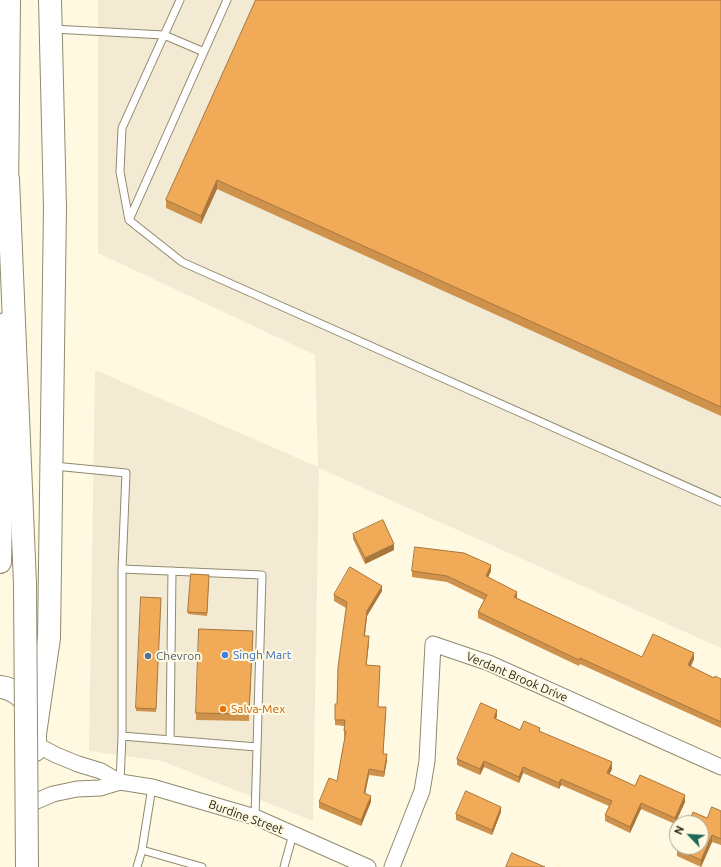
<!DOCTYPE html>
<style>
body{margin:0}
#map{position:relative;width:721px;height:867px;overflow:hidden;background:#fef9e0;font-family:Ubuntu,sans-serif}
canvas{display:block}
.north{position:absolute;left:669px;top:815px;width:40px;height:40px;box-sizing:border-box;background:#fef9e0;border:1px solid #a8a490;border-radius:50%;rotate:295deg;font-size:11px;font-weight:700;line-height:16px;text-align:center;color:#262418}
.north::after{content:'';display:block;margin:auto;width:14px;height:18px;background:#21675b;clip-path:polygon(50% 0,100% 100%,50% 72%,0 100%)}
</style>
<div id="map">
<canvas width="721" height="867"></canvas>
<div class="north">N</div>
</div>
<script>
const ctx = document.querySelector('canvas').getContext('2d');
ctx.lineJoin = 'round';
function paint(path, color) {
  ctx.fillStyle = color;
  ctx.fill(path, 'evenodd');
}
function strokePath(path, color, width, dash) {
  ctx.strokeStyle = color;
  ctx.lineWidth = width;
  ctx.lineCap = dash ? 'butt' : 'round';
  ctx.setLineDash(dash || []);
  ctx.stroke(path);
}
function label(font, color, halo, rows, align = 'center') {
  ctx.font = font + ' Ubuntu,sans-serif';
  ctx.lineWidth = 4;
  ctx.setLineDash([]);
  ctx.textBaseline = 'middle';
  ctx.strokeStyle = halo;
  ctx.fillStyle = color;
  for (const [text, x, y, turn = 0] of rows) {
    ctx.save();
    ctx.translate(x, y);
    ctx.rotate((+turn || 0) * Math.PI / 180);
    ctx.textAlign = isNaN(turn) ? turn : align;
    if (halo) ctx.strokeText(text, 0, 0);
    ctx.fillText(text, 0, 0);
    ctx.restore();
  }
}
const commercial = new Path2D(`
 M98 0H721V648L319 468 313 821 162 761 89 751 95 370 318 467 315 355 98 253Z`);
const service = new Path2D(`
 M180 0 122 128 120 172 129 220 182 262 721 502
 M53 29 164 35 204 52
 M129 220 227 0
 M54 466 126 473 122 569V736L120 782
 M122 569 262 575 255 817
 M122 736 257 747
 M170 740 172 571
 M142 850 202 867
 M137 867 142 850 152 787
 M284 867 293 834`);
const minor = new Path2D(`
 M35 744 56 755 78 764 101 771 120 782 152 787 255 817 368 867
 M32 803 53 794 77 789 100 788 120 782
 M392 867 422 791 427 761 433 644 489 663 721 767`);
const trunk = new Path2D(`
 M7 197 9 0
 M0 562 5 324
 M0 687C14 688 30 701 32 715
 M35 750V734L49 638 55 207 50 0`);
const motorway = new Path2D(`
 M8 179 25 584`);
const motorwayBridge = new Path2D(`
 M25 584 27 867`);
const wall = new Path2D(`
 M256 0H721V416L217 189 201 224 166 208V200Z
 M353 534 394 550 365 564 353 539Z
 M412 571H491L488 577 516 598 642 657 694 659 691 667 714 678 721 679V728L580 664 579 666 478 618V612L484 600 447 582 412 577Z
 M191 574 209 575 207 616 188 614Z
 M382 591 367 616 365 636 369 642 366 665 378 707 386 713 383 754 387 760 384 777 369 775 365 794 371 802 361 826 319 808V802L337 781 345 737H344V726L335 725V720L337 704 346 608 334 601V595Z
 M161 598 156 712 136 711V708Z
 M253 631 249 721 196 720V713Z
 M497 716 496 719 520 730 540 732 612 769 609 774 635 786 685 802 675 824 641 809 630 833 605 821V815L609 806 561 785 559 789 523 773 519 783 484 767 480 775 457 765V759Z
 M721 811V845L712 842 701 867 677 856V849Z
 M501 812 492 835 456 820V814Z`);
const shadedWall = new Path2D(`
 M217 180V189L201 224V216Z
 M394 544V550L365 564V558Z
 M491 565V571L486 582V576Z
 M382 586V591L367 616 364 641V636L367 611Z
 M517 592V598L514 597Z
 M369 636V642L366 671V665Z
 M694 653V659L688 671V665Z
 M497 710V716L494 724V718Z
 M387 754V760L384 777V772Z
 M484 761V767L480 775V769Z
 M612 762V769L607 779V773Z
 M523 767V773L519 783V777Z
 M369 769V775L364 799V793Z
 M561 779V785L559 789V783Z
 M685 795V802L675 824V818Z
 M371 796V802L361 826V820Z
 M641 803V809L630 833V827Z
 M501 807V812L492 835V830Z
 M712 835V842L701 867V860Z`);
const building = new Path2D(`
 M256 0H721V407L217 180 201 216 166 200Z
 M383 520 394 544 365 558 353 534Z
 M415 547 464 553 491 565 486 576 517 592 514 597 642 657 653 634 694 653 688 665 714 678 715 676 721 679V722L580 658 579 660 478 612 487 595 447 576 412 571Z
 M350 567 382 586 367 611 364 636H369L366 665 380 666 378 707H386L383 754H387L384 772 369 769 364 793 371 796 361 820 319 802 329 778 337 781 346 731H344L345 720H335V704H337L338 667 347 602 334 595Z
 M191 574 209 575 207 613 188 612Z
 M141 597 161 598 156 709 136 708Z
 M199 629 253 631 249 714 196 713Z
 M481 703 497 710 494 718 520 730 524 721 540 728 539 731 612 762 607 773 635 786 640 775 685 795 675 818 641 803 630 827 605 815 612 801 561 779 559 783 523 767 519 777 484 761 480 769 457 759Z
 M466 791 501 807 492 830 456 814Z
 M712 807 721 811V839L712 835 701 860 677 849 678 847H701V823H689L693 812 707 818Z
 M512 853 545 867H506Z`);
const markers = [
 [225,655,4,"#3f7fe0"],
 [148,656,4,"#5c6f8a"],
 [223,709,4,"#e8710a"]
];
const shopNames = [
 ["Singh Mart",233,655]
];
const serviceNames = [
 ["Chevron",156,656]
];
const streetNames = [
 ["Verdant Brook Drive",517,677,23],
 ["Burdine Street",246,817,20]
];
const foodNames = [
 ["Salva-Mex",231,709]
];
paint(commercial, '#f3ead4');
strokePath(service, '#918a6e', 9);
strokePath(minor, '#918a6e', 17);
strokePath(trunk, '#918a6e', 24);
strokePath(motorway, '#918a6e', 24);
strokePath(service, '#fff', 7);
strokePath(minor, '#fff', 15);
strokePath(trunk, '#fff', 22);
strokePath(motorway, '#fff', 22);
strokePath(motorwayBridge, '#918a6e', 24, []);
strokePath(motorwayBridge, '#fff', 22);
paint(wall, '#ce924c');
paint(shadedWall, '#a8773e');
paint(building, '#f0aa58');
strokePath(building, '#a8773e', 1);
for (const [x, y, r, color] of markers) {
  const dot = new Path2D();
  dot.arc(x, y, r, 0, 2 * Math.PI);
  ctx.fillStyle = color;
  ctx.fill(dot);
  strokePath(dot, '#fef9e0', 1.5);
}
label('12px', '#366cbe', '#fef9e0', shopNames, 'left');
label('12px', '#4e5e75', '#fef9e0', serviceNames, 'left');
label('12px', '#262418', '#fef9e0', streetNames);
label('12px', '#c56008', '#fef9e0', foodNames, 'left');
</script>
